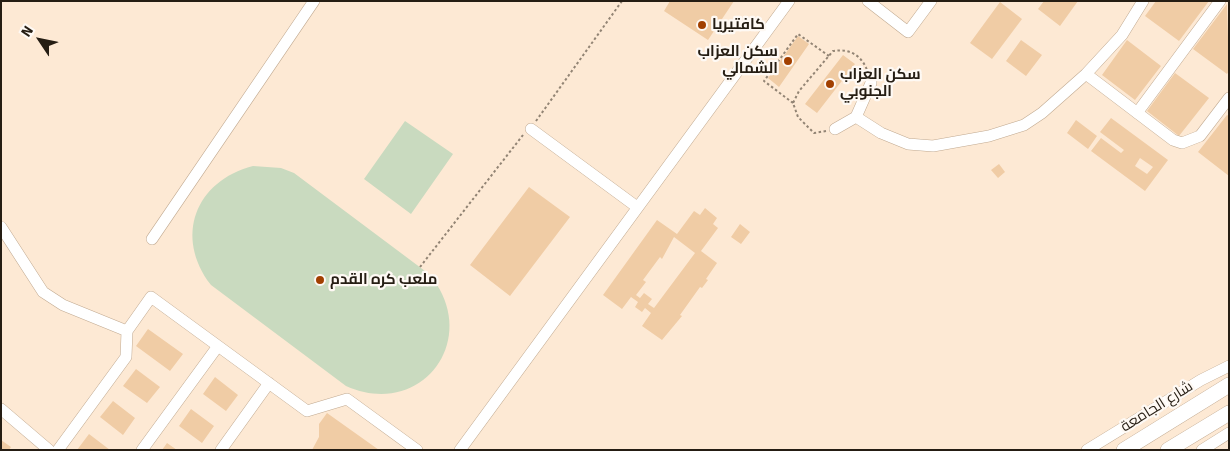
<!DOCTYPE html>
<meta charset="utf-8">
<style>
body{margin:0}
#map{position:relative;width:1230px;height:451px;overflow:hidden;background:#fde9d4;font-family:Signika,sans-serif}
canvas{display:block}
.frame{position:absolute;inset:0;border:2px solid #251d13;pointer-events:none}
.north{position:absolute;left:15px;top:15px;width:50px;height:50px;-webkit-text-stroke:4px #fef9f4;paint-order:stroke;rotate:304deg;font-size:14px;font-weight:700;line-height:20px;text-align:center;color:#251d13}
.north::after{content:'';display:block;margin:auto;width:18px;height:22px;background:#251d13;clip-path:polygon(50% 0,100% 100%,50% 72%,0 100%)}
</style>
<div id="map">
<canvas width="1230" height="451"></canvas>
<div class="frame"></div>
<div class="north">N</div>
</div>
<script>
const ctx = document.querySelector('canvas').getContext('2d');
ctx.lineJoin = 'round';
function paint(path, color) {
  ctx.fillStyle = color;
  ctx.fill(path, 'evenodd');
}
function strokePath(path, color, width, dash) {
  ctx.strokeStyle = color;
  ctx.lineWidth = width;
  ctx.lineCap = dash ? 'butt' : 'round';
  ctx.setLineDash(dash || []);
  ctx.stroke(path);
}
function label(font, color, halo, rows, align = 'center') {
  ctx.font = font + ' Signika,Cairo,sans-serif';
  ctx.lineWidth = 4.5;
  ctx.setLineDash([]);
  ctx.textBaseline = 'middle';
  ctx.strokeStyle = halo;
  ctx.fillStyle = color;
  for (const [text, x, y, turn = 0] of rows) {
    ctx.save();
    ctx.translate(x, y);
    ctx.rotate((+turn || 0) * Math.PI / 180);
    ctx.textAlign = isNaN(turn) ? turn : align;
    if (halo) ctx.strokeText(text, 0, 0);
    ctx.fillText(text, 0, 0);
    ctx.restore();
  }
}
const green = new Path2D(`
 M405 121 453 154 411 214 364 179Z
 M253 166 281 168 294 173 429 274C483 338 422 420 346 386L211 285C174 237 195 181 253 166Z`);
const building = new Path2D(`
 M670 1H734L708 40 664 11Z
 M1044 1H1078L1060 26 1038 9Z
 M1156 1H1209L1179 41 1145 16Z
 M1000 2 1022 19 992 59 970 43Z
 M1227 4 1229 71 1227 74 1193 49Z
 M798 36 809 44 779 87 768 78Z
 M1021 40 1042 55 1026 76 1006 61Z
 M1127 40 1161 66 1135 100 1102 75Z
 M843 55 855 64 817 113 805 104Z
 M1175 73 1209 98 1179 136 1147 111Z
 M1227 115 1229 116V176L1198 152Z
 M1111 118 1168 160 1145 191 1091 151 1101 138 1121 153 1124 150 1100 132ZM1140 158 1153 167 1147 174 1135 166Z
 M1076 120 1097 136 1088 149 1067 133Z
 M999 164 1005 172 998 178 991 170Z
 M529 187 570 217 510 296 470 265Z
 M705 208 717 218 713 224 718 228 701 251 717 263 706 279 708 280 702 288 700 287 680 315 682 316 662 340 642 326 651 313 645 308 642 312 635 307 638 302 631 297 622 309 603 295 657 220 677 234 694 211 700 215ZM674 237 695 253 654 308 648 304 652 299 644 293 640 298 636 295 646 282 643 280 660 257 662 259Z
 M740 224 750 232 741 244 731 237Z
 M148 329 183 354 170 371 136 346Z
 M136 369 160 387 147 403 123 386Z
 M215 377 238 395 226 411 203 394Z
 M113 401 135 418 123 435 100 417Z
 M191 409 214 426 202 443 179 426Z
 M327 413 379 450H312L319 437V424Z
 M89 434 110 450H77Z
 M1 440 11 447 9 450H1Z
 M167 443 177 450H162Z`);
const path = new Path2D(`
 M793 103 764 81 798 34 829 56
 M536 121 622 1
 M826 131 814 133 798 117 793 103 799 91 833 51C850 48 863 56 868 73
 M420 267 523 135`);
const minor = new Path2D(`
 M868 1 908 32 931 1
 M1086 74 1173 140 1182 143 1200 136 1229 98
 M1137 113 1220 1
 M856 117 881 133 908 144 933 146 989 136 1024 125 1042 113 1086 74 1122 35 1143 1
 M531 129 637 207
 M835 129 856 117 871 83
 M1 227 43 292 63 305 127 331
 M152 239 314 1
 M1 409 49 450
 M58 450 126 357 127 331 151 297 307 411 347 399 417 450
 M142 450 218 346
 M221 450 269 383
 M460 450 789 1
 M1087 450 1201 380 1229 366
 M1202 450 1229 433`);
const major = new Path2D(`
 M1124 450 1229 385
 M1168 450 1229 413`);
const markers = [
 [702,25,5,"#a24000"],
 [788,61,5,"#a24000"],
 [830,84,5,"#a24000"],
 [320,280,5,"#a24000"]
];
const poiNames = [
 ["کافتیریا",712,25],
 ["سكن العزاب",778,52,"right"],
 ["الشمالي",778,69,"right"],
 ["سكن العزاب",840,75],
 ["الجنوبي",840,92],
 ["ملعب كره القدم",330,280]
];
const streetNames = [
 ["شارع الجامعة",1157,407,-32]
];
paint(green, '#c9dabf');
paint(building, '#f0cca5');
strokePath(minor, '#c0a990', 12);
strokePath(major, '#c0a990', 16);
strokePath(path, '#928474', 2, [2.5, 2.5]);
strokePath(minor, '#fff', 11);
strokePath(major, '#fff', 15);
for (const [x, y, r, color] of markers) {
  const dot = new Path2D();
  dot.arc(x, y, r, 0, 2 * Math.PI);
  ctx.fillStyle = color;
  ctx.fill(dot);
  strokePath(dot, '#fef9f4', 2);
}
label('bold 15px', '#251d13', '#fef9f4', poiNames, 'left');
label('15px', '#251d13', '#fef9f4', streetNames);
</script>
